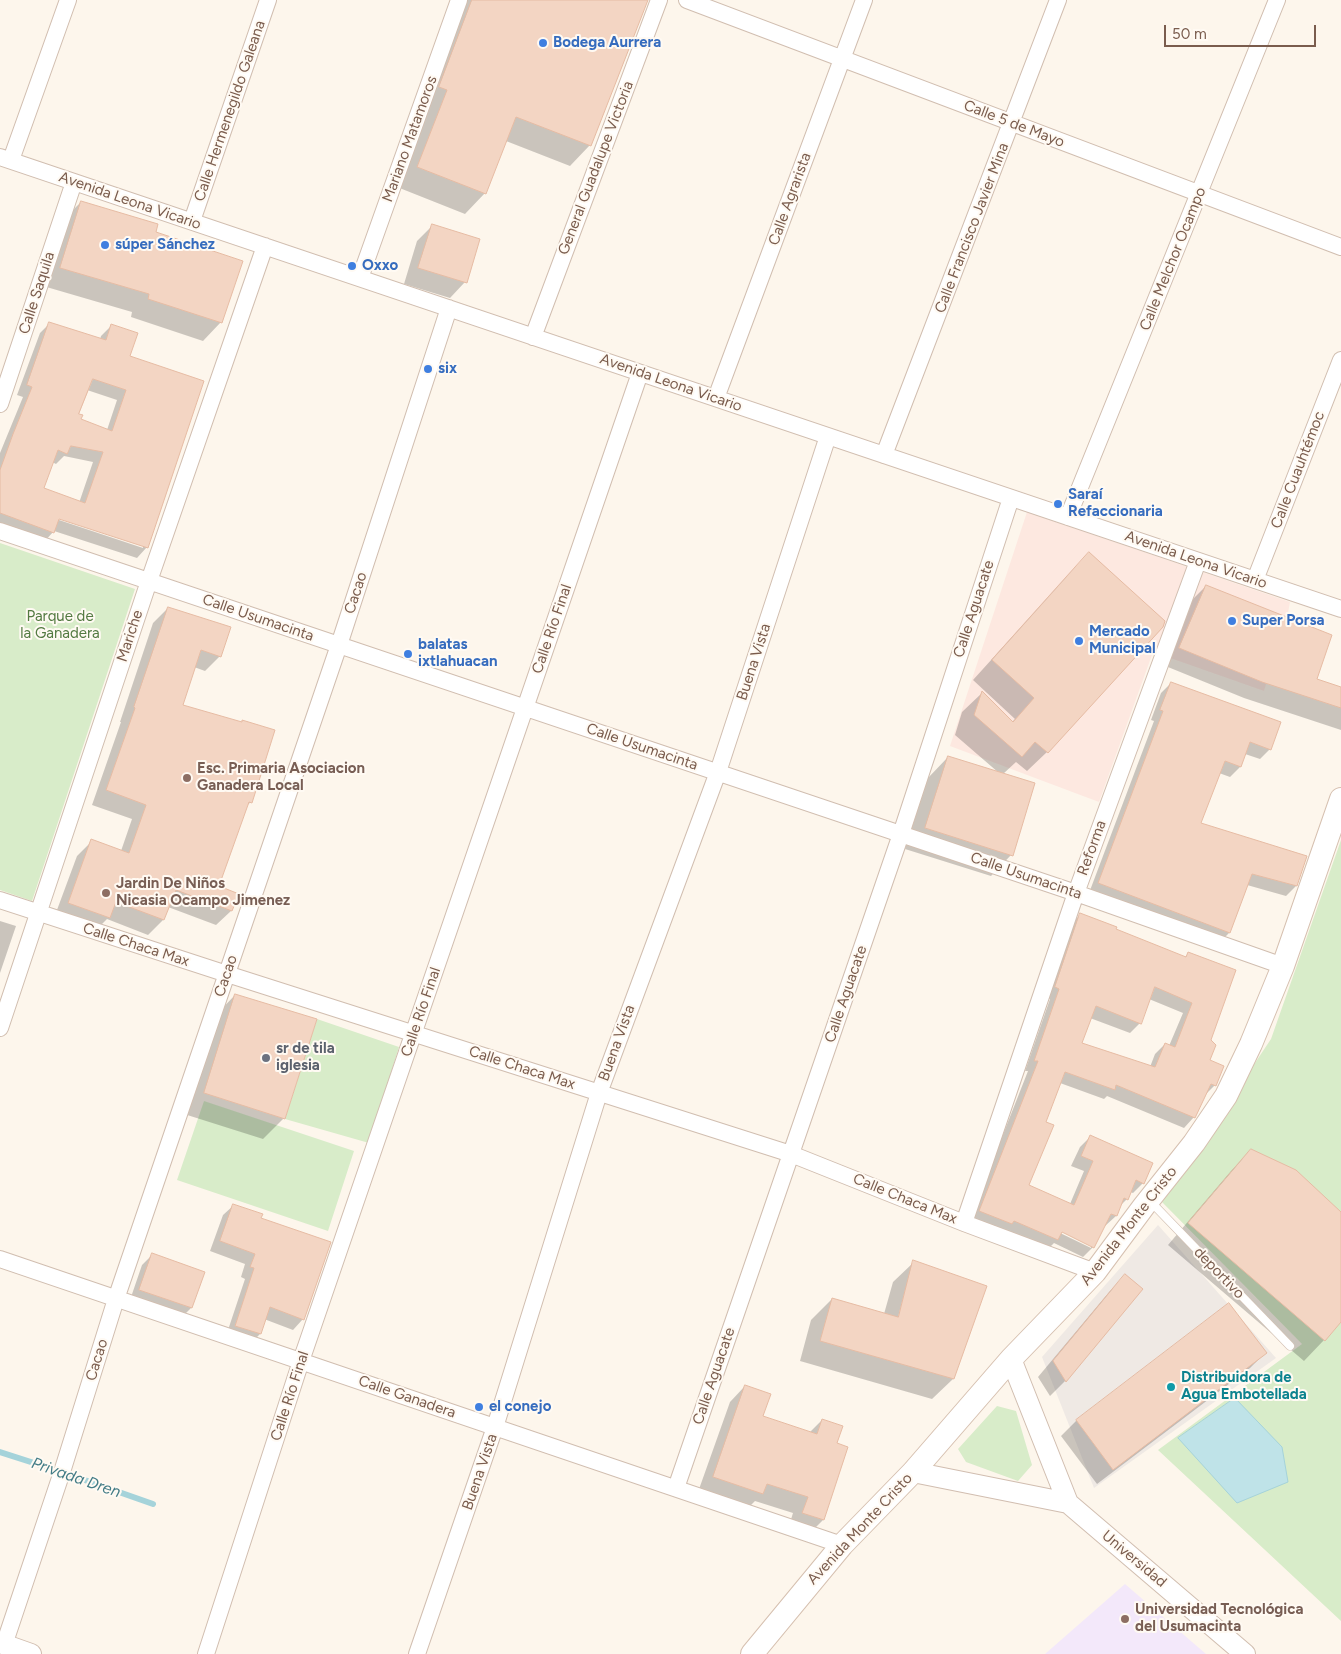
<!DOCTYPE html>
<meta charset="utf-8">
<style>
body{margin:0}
#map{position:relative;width:1341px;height:1654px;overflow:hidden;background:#fdf6ec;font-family:Figtree,sans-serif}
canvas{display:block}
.scale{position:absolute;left:1164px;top:25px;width:152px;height:22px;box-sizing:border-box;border:2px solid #7a5c4d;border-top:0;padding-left:6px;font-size:15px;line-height:18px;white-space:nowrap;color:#7a5c4d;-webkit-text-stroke:4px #fffaf3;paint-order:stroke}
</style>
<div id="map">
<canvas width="1341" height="1654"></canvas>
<div class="scale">50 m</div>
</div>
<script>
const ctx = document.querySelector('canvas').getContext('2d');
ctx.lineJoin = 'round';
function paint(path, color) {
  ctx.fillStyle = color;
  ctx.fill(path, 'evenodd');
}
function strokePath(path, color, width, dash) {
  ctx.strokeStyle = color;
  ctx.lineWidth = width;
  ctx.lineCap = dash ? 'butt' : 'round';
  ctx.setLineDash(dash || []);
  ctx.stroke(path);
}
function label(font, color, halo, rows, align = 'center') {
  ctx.font = font + ' Figtree,sans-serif';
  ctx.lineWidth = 4;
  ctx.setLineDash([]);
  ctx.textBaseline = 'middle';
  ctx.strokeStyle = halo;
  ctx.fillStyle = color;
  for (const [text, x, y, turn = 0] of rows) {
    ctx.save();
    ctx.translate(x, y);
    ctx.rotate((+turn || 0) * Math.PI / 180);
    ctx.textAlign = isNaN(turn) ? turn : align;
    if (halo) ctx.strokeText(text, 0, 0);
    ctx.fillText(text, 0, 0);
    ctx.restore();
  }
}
const commercial = new Path2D(`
 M1027 512 1290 602 1287 618 1264 691 1153 652 1099 802 950 746Z`);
const industrial = new Path2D(`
 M1158 1225 1276 1358 1094 1488 1042 1357Z`);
const education = new Path2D(`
 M1125 1584 1206 1654H1045Z`);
const green = new Path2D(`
 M0 543 135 589 32 901 0 890Z
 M1341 840V1621L1158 1450 1302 1344 1162 1202 1271 1039Z
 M317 1019 399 1047 369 1143 285 1119Z
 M204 1101 354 1151 328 1231 177 1180Z
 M997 1406 1016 1411 1032 1465 1018 1481 966 1462 958 1449Z`);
const water = new Path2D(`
 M1235 1398 1282 1447 1288 1482 1237 1503 1178 1438Z`);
const shadow = new Path2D(`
 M460 0H647L590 145 570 166 506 141 485 193 465 214 397 187Z
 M81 202 154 233 221 322 203 341 131 317 132 312 43 286 63 220Z
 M432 226 465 282 450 298 404 284 417 241Z
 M50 323 100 340 101 336 111 326 128 357 147 547 137 558 54 531 43 543 0 527V453L23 397 17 395 40 333ZM87 390 117 400 107 430 80 420 78 415ZM64 456 93 462 79 503 42 489 52 462 56 464ZM54 516 143 545V548L53 518Z
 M1089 554 1047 752 1027 771 1016 762 1003 774 1011 855 991 876 905 849 928 778 948 757 999 773 955 735 962 712 982 693 1012 722 1015 719 973 680 1069 574Z
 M1206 586 1315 680 1341 688V730L1244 698 1163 665 1189 603Z
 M168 608 220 656 205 671 194 667 181 706 251 802 245 807 217 887 231 911 216 925 168 907 163 920 148 935 107 919 94 932 54 918 77 856 92 841 121 851 132 819 92 805 121 722H120L153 623Z
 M1171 683 1270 749 1260 759 1245 754 1240 767 1230 777 1219 773 1200 824 1296 886 1286 896 1247 885 1229 933 1219 943 1089 893 1154 721 1151 720 1161 693Z
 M1080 915 1114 930 1184 958 1188 954 1210 1041 1209 1061 1215 1085 1205 1095 1194 1117 1184 1128 1107 1096 1104 1099 1060 1083 1044 1122 1027 1186 1070 1204 1084 1171 1071 1166 1080 1147 1090 1137 1143 1183 1133 1193 1130 1192 1127 1199 1119 1207 1116 1216 1105 1226 1104 1225 1093 1247 1083 1257 1054 1243 1047 1250 969 1221 1028 1071H1025L1050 999 1045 997 1070 925ZM1149 999 1183 1013 1169 1046 1165 1044 1155 1054 1150 1067 1080 1043 1090 1018 1130 1033 1140 1023ZM1057 1229 1091 1245V1248L1056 1231Z
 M0 921 16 926 0 973Z
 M235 995 284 1118 263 1139 184 1114 215 1016Z
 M1251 1150 1341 1213V1320L1324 1340 1304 1361 1168 1245 1231 1171Z
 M234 1205 260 1219 303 1319 293 1330 264 1319 260 1334 250 1344 226 1336 245 1279 241 1277 245 1264 210 1251 223 1215Z
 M152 1255 191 1308 181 1318 130 1300 142 1265Z
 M914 1262 986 1287 953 1379 932 1399 800 1361 811 1320 832 1299 884 1314 893 1282Z
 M1125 1276 1141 1289 1065 1381 1050 1396 1038 1377 1110 1291Z
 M1229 1305 1265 1353 1250 1368 1097 1484 1061 1436 1076 1421Z
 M745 1386 761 1417 809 1433 822 1420 835 1444 846 1447 823 1520 808 1535 788 1529 793 1513 755 1501 747 1509 698 1492 730 1402Z`);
const stream = new Path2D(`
 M0 1452 62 1472 153 1504`);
const building = new Path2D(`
 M472 0H648L591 146 516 117 486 194 417 167 447 90 439 87Z
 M81 201 158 224 156 232 243 261 222 323 148 299 149 294 60 268Z
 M432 224 480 239 467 283 418 268Z
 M49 322 106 340 111 324 138 333 130 356 204 381 148 548 59 519 54 533 0 513V470L13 434 32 387 27 385ZM93 379 126 390 112 431 81 419 83 415 79 414ZM71 446 103 452 85 503 44 488 58 450 67 454Z
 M1089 552 1165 621 1163 627 1048 753 1035 742 1022 757 974 715 982 691 1013 722 1034 698 992 660Z
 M1206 585 1332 635 1317 679 1341 687V708L1262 682 1179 648Z
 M168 607 231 627 221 657 201 650 183 705 242 722V720L275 730 252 803 249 802 219 886 239 894 232 911 176 890 164 920 116 902 110 918 68 903 91 839 129 853 146 805 106 790 135 708 134 707Z
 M1171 682 1281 722 1271 750 1250 742 1241 767 1225 761 1201 823 1307 856 1297 886 1252 874 1230 933 1098 883 1163 711 1160 710Z
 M948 756 1035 783 1013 856 925 828Z
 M1080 913 1117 927 1116 929 1186 957 1188 952 1236 970 1211 1040 1216 1045 1210 1060 1224 1066 1216 1086 1211 1084 1195 1118 1116 1085 1115 1090 1065 1072 1046 1122 1054 1125 1029 1185 1074 1205 1093 1161 1081 1156 1090 1135 1153 1163 1144 1184 1136 1180 1128 1200 1124 1198 1117 1216 1111 1214 1094 1248 1062 1232 1058 1240 1014 1221 1012 1224 979 1211 1038 1061H1034L1059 989 1055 987ZM1155 987 1192 1003 1175 1047 1165 1043 1155 1067 1082 1043 1096 1006 1141 1024Z
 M235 994 317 1019 285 1119 204 1093Z
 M1251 1149 1296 1170 1341 1212V1322L1325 1341 1188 1223Z
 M233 1204 263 1214 261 1218 331 1242 304 1320 270 1307 261 1334 235 1326 254 1268 250 1267 255 1254 220 1241Z
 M152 1253 205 1272 192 1308 139 1290Z
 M913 1260 987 1286 954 1379 820 1341 832 1298 898 1317Z
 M1125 1274 1143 1289 1066 1382 1053 1361Z
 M1229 1303 1267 1353 1113 1470 1076 1420Z
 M745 1385 771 1394 763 1416 817 1434 822 1419 843 1426 837 1443 848 1447 824 1520 802 1513 808 1497 767 1484 763 1494 713 1477Z`);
const service = new Path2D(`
 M1150 1201 1290 1346`);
const minor = new Path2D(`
 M687 0 1341 247
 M0 157 1341 609
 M11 160 68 0
 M192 221 268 0
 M360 278 459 0
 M533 337 659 0
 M716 398 864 0
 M0 404 74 182
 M884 455 1058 0
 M1068 517 1277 0
 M0 531 1076 893 1283 966
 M1255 580 1341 360
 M0 900 227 974 791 1154 964 1223 1095 1272
 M0 1028 149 581 265 246
 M964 1223 1076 893 1198 561
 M0 1259 842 1545
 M676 1488 901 834 1011 498
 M4 1645 62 1472 116 1299 339 645 449 308
 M206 1654 301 1361 640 373
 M417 1654 495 1427 599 1093 718 772 828 436`);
const tertiary = new Path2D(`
 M913 1472 1068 1503 1011 1359
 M1068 1503 1245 1654
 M0 1643 31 1654`);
const secondary = new Path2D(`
 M752 1654 842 1545 913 1472 1011 1359 1095 1272 1144 1206 1194 1143 1226 1096 1251 1044 1283 966 1341 799`);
const markers = [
 [543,43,5,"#3f7fe0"],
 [105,245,5,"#3f7fe0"],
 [352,266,5,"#3f7fe0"],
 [428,369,5,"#3f7fe0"],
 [1058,504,5,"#3f7fe0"],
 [1232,621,5,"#3f7fe0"],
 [1079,641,5,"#3f7fe0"],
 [408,654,5,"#3f7fe0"],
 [187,778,5,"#8d6e63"],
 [106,893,5,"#8d6e63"],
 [266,1058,5,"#6b7280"],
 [1171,1387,5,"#0f9aa8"],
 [479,1407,5,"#3f7fe0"],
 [1125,1619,5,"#8d6e63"]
];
const shopNames = [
 ["Bodega Aurrera",553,43],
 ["súper Sánchez",115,245],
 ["Oxxo",362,266],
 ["six",438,369],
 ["Saraí",1068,495],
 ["Refaccionaria",1068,512],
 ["Super Porsa",1242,621],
 ["Mercado",1089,632],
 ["Municipal",1089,649],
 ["balatas",418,645],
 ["ixtlahuacan",418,662],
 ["el conejo",489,1407]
];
const streetNames = [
 ["Calle Hermenegildo Galeana",230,111,-71],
 ["Calle 5 de Mayo",1014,124,21],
 ["Mariano Matamoros",410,139,-70],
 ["General Guadalupe Victoria",596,168,-69],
 ["Calle Agrarista",790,199,-70],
 ["Avenida Leona Vicario",130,201,19],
 ["Calle Francisco Javier Mina",972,228,-69],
 ["Calle Melchor Ocampo",1173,259,-68],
 ["Calle Saquila",37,293,-72],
 ["Avenida Leona Vicario",671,383,19],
 ["Calle Cuauhtémoc",1298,470,-69],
 ["Avenida Leona Vicario",1196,560,19],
 ["Cacao",356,593,-72],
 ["Calle Aguacate",974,609,-72],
 ["Calle Usumacinta",258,618,19],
 ["Calle Río Final",552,629,-71],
 ["Mariche",130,636,-72],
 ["Buena Vista",754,662,-72],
 ["Calle Usumacinta",642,747,19],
 ["Reforma",1092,848,-70],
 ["Calle Usumacinta",1026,876,19],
 ["Calle Chaca Max",136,945,18],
 ["Cacao",226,976,-71],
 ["Calle Aguacate",846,994,-71],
 ["Calle Río Final",421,1012,-71],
 ["Buena Vista",617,1043,-70],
 ["Calle Chaca Max",522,1068,18],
 ["Calle Chaca Max",905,1199,22],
 ["Avenida Monte Cristo",1129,1226,-52],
 ["deportivo",1219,1273,46],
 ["Cacao",97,1360,-73],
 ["Calle Aguacate",714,1376,-71],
 ["Calle Río Final",290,1396,-72],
 ["Calle Ganadera",407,1397,19],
 ["Buena Vista",480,1472,-71],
 ["Avenida Monte Cristo",860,1529,-47],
 ["Universidad",1134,1559,40]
];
const parkNames = [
 ["Parque de",60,617],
 ["la Ganadera",60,634]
];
const educationNames = [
 ["Esc. Primaria Asociacion",197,769],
 ["Ganadera Local",197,786],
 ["Jardin De Niños",116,884],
 ["Nicasia Ocampo Jimenez",116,901],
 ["Universidad Tecnológica",1135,1610],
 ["del Usumacinta",1135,1627]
];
const worshipNames = [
 ["sr de tila",276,1049],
 ["iglesia",276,1066]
];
const cultureNames = [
 ["Distribuidora de",1181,1378],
 ["Agua Embotellada",1181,1395]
];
const waterNames = [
 ["Privada Dren",76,1478,19]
];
paint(commercial, '#fde8e0');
paint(industrial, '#efe9e4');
paint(education, '#f3e8fa');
paint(green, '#d8ecc9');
paint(water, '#bfe3e8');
strokePath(water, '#a5d3da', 1);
paint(shadow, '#0003');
strokePath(stream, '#a5d3da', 6);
paint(building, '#f3d5c3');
strokePath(building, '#e6bba3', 1);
strokePath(service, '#d1beb0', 9);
strokePath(minor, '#d1beb0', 18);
strokePath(tertiary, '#d1beb0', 22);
strokePath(secondary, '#d6c0b0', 24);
strokePath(service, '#fff', 8);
strokePath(minor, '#fff', 16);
strokePath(tertiary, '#fff', 20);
strokePath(secondary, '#fff', 22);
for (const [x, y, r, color] of markers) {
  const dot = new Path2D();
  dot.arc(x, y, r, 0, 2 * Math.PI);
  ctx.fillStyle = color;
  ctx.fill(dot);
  strokePath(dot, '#fffaf3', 2);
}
label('bold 15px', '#366cbe', '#fffaf3', shopNames, 'left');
label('15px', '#7a5c4d', '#fffaf3', streetNames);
label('15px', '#537a41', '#fffaf3', parkNames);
label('bold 15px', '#785e54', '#fffaf3', educationNames, 'left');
label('bold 15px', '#5b616d', '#fffaf3', worshipNames, 'left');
label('bold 15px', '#0d838f', '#fffaf3', cultureNames, 'left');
label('italic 16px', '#437c86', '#fffaf3', waterNames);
</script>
